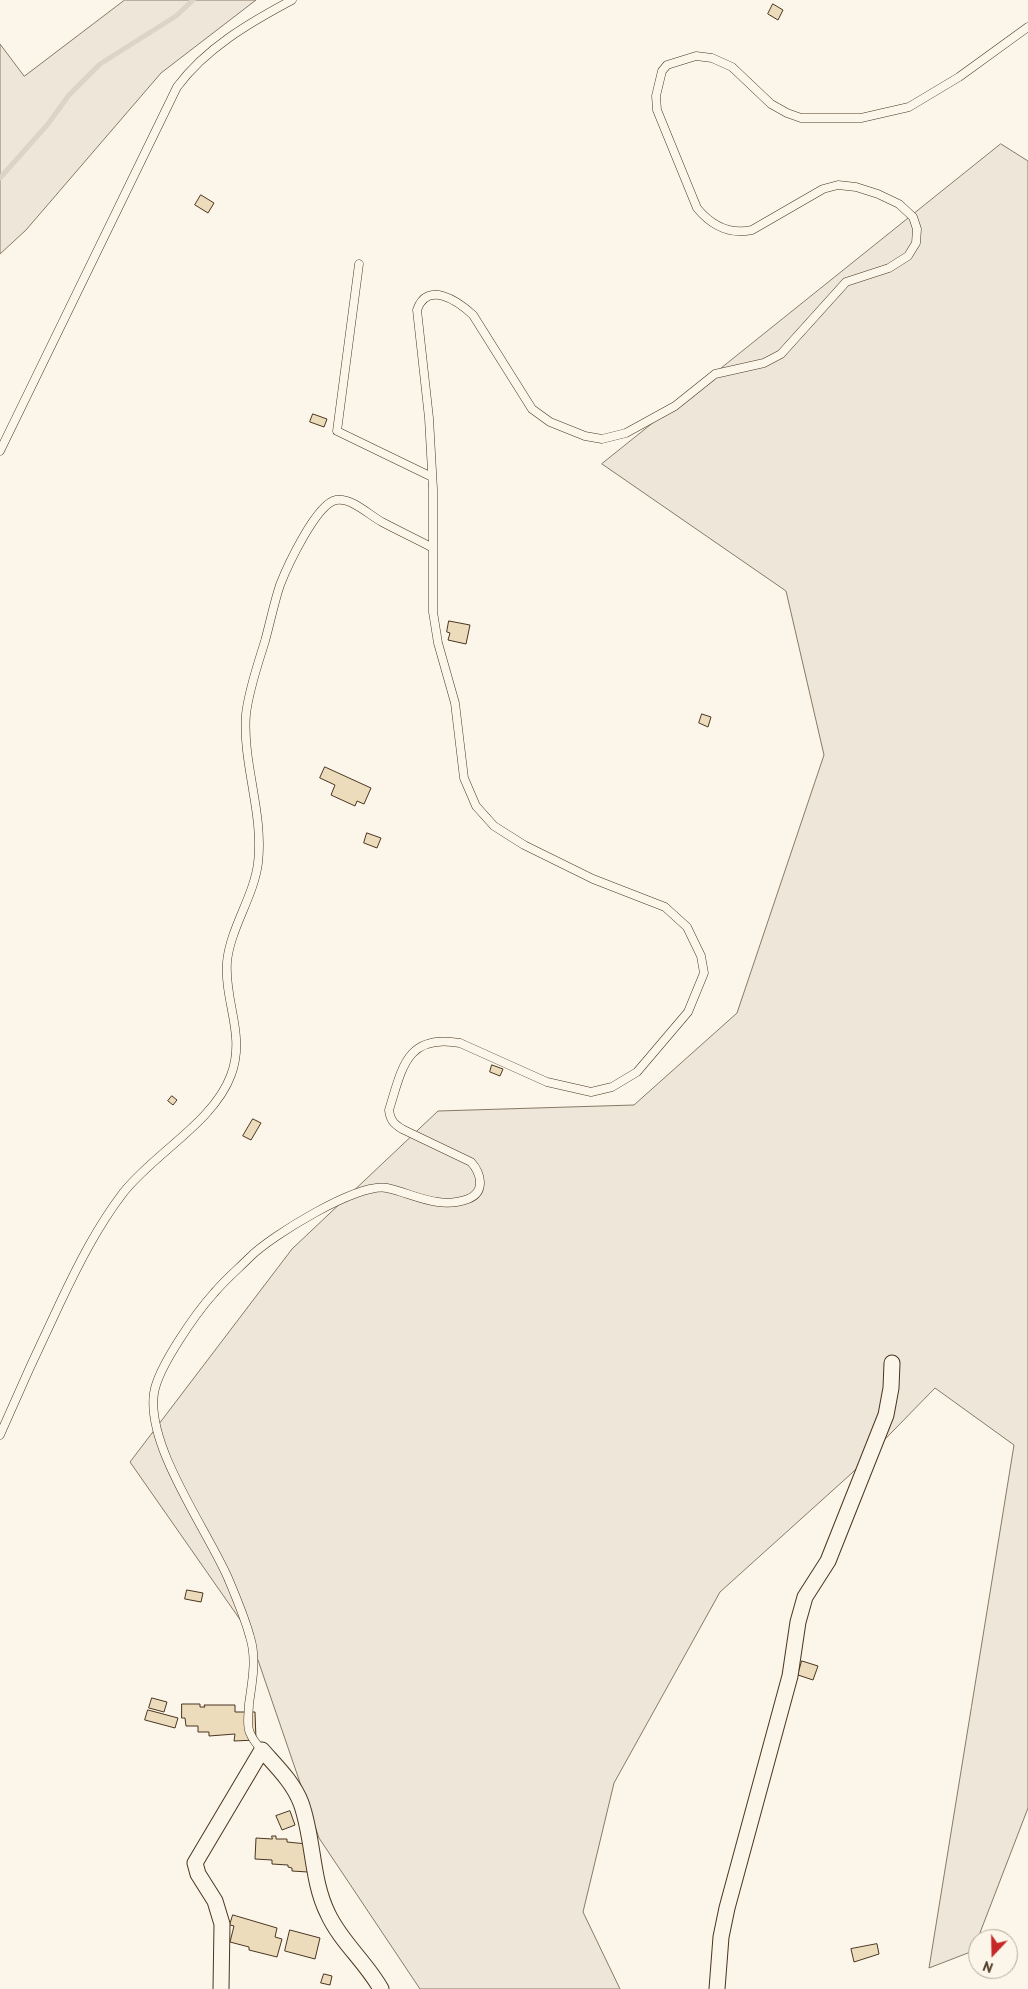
<!DOCTYPE html>
<style>
body{margin:0}
#map{position:relative;width:1028px;height:1989px;overflow:hidden;background:#fbf6e9;font-family:"PT Sans",sans-serif}
canvas{display:block}
.north{position:absolute;left:968px;top:1929px;width:50px;height:50px;box-sizing:border-box;background:#fbf6e9;border:1px solid #b4a999;border-radius:50%;rotate:201deg;font-size:14px;font-weight:700;line-height:20px;text-align:center;color:#4a3520}
.north::after{content:'';display:block;margin:auto;width:18px;height:22px;background:#c62828;clip-path:polygon(50% 0,100% 100%,50% 72%,0 100%)}
</style>
<div id="map">
<canvas width="1028" height="1989"></canvas>
<div class="north">N</div>
</div>
<script>
const ctx = document.querySelector('canvas').getContext('2d');
ctx.lineJoin = 'round';
function paint(path, color) {
  ctx.fillStyle = color;
  ctx.fill(path, 'evenodd');
}
function strokePath(path, color, width, dash) {
  ctx.strokeStyle = color;
  ctx.lineWidth = width;
  ctx.lineCap = dash ? 'butt' : 'round';
  ctx.setLineDash(dash || []);
  ctx.stroke(path);
}
const green = new Path2D(`
 M125 0H256L161 73 26 230 0 254V44L24 76Z
 M1001 144 1028 161V1808L973 1951 929 1968 1014 1445 935 1388 852 1473 720 1592 614 1783 583 1912 620 1989H420L319 1838 248 1631 130 1462 292 1249 438 1111 634 1105 737 1013 824 755 786 591 602 464Z`);
const stream = new Path2D(`
 M0 178 48 124 69 95 100 64 176 16 193 0`);
const building = new Path2D(`
 M773 4 783 10 778 20 768 14Z
 M201 195 214 203 208 213 195 205Z
 M313 414 327 419 324 427 310 422Z
 M449 621 470 625 466 644 448 640 450 633 447 632Z
 M702 714 711 717 708 727 699 723Z
 M325 767 371 788 364 804 357 801 355 806 331 795 335 785 320 778Z
 M367 833 381 838 377 848 364 843Z
 M492 1065 503 1069 500 1076 490 1072Z
 M172 1096 177 1100 173 1105 168 1101Z
 M253 1119 261 1123 251 1140 243 1136Z
 M187 1590 203 1593 201 1602 185 1599Z
 M802 1661 818 1666 813 1680 798 1675Z
 M152 1698 167 1702 164 1712 149 1708Z
 M182 1704H200V1707H205L204 1705H235V1712H255L256 1740 234 1741 235 1734 209 1736V1732H198V1726H186L185 1718H182Z
 M148 1710 178 1718 175 1728 145 1720Z
 M290 1811 295 1825 282 1830 276 1816Z
 M272 1836H276V1839H287V1842L307 1844 308 1872 292 1871V1868L288 1867V1865L272 1864V1860L255 1859 256 1838 272 1839Z
 M233 1915 277 1928 275 1937 282 1939 277 1957 249 1950V1947L230 1942 234 1926 230 1925Z
 M290 1930 320 1938 315 1959 285 1951Z
 M877 1944 879 1954 854 1962 851 1949Z
 M324 1974 332 1976 330 1985 321 1983Z`);
const lane = new Path2D(`
 M359 264 337 431 432 477
 M0 451 177 87C206 48 249 23 292 0
 M0 1435C19 1391 39 1347 60 1303 78 1265 97 1227 123 1193 153 1154 214 1122 231 1075 246 1035 224 1002 227 962 230 929 254 896 258 863 264 813 242 763 246 714 249 689 258 664 265 641 270 623 274 603 280 585 287 567 316 504 336 500 351 497 369 515 382 522 399 531 416 539 433 548
 M262 1750C257 1745 253 1740 250 1733 246 1724 249 1713 249 1704 252 1682 257 1659 250 1637 245 1618 236 1597 228 1578 206 1528 146 1446 154 1393 158 1367 196 1313 214 1293 225 1280 238 1269 250 1257 271 1236 358 1182 387 1188 414 1194 439 1210 468 1199 486 1192 481 1173 471 1162L402 1129C394 1124 390 1120 389 1110 402 1069 406 1033 460 1043L547 1082 591 1092 612 1087 637 1072 688 1012 704 973 701 956 687 927 665 907 593 879 524 845 494 826 476 806 464 778 455 703 438 643 433 612V489L429 418 417 310C427 280 458 301 473 315L532 409 550 422 585 436 602 439 626 433 675 406 715 374 764 363 781 354 846 282 889 268 908 256 916 243 917 229 913 217 899 204 878 194 856 187 838 185 823 189 752 230C729 235 711 225 697 208L657 110 656 96 662 71 667 65 696 56 712 58 732 67 771 104 787 113 801 118H861L909 107 959 77 1028 27`);
const street = new Path2D(`
 M221 1989 222 1924 215 1901 198 1874 195 1863 262 1750C276 1766 293 1782 301 1803 314 1839 311 1880 328 1914 341 1942 366 1962 381 1989
 M717 1989 721 1937 727 1908 790 1676 798 1622 805 1597 828 1561 886 1415 891 1388 892 1363`);
paint(green, '#ede6d9');
strokePath(green, '#887966', 1);
strokePath(stream, '#dcd4c6', 5);
paint(building, '#ecdcbc');
strokePath(building, '#4a3520', 1);
strokePath(lane, '#4a3520', 9);
strokePath(street, '#4a3520', 17);
strokePath(lane, '#fbf6e9', 8);
strokePath(street, '#fbf6e9', 15);
</script>
